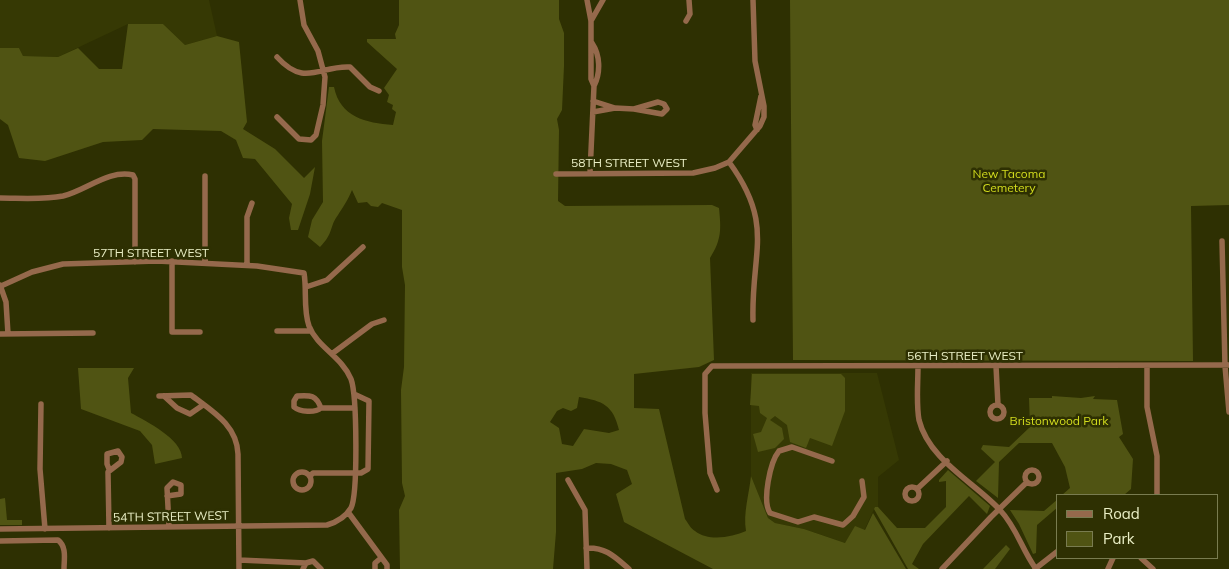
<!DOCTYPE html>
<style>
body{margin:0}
#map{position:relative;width:1229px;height:569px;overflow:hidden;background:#2e3002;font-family:Mulish,sans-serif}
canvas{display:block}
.legend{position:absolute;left:1056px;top:494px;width:162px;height:65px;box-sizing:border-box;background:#2e3002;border:1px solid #797c50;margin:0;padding:6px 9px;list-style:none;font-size:15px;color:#eaefc6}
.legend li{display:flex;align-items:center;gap:10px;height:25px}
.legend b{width:25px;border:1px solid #797c50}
</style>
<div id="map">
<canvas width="1229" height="569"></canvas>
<ul class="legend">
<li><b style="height:6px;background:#95694c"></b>Road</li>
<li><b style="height:14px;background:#505413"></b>Park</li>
</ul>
</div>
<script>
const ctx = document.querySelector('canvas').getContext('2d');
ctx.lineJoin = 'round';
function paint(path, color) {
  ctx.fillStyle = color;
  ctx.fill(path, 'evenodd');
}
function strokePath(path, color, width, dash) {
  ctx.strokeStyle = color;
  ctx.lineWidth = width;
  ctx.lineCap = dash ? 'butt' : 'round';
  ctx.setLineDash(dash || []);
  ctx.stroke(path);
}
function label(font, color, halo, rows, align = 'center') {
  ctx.font = font + ' Mulish,sans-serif';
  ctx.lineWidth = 5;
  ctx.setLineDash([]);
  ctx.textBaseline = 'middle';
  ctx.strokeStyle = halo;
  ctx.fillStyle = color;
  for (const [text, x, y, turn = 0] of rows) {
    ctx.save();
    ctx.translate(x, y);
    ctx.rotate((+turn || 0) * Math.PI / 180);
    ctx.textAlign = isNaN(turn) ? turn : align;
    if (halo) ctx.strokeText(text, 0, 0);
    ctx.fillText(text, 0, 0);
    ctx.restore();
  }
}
const built = new Path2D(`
 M0 0H209L217 36 185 45 163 24H128L58 57 23 56 19 48H0Z
 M751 373H877L899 460 878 477V507H875L864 531 845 543 804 529 775 523 768 518 751 476Z`);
const green = new Path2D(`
 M399 0H559V19L564 33V66L562 110 557 119 559 130 558 201 565 206 712 205 719 208C721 229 722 239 710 258L714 360 699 367 634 374V408L659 409 685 519C688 523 691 529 695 531 709 542 732 537 746 531 743 513 749 495 751 476L768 518 775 523 804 529 845 543 855 526 865 530 873 513 906 569H713L624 522 616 494 632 484 627 470 611 464 596 463 582 469 556 473V532L553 569H400L399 510 405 496 402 483 401 390 404 367 405 285 402 267V210L382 203 378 207 371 206 367 202 358 203 352 190C348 200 343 207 338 215 329 227 334 233 320 247L308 237 312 220 323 202 322 141 329 87H334C340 117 366 123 393 125L396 112 392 109 393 105 387 102 389 95 384 88 397 69 367 42V39H396L395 34 399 25ZM579 397C603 401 613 405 619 430L609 433 584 429 573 446 562 444 559 428 550 422 557 411 563 408 571 411 577 408Z
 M790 0H1229V205L1191 206 1193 361 793 360Z
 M128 24H163L185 45 217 36 239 42 247 122 243 129 275 149 304 178 315 167 310 194 298 230H291L289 218 292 204 255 159 243 158 236 140 221 131 153 129 142 140 103 142 45 161 19 158 8 125 0 119V48H19L23 56 58 57 78 48 99 69H122Z
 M78 368H134L128 378 131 413C146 421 182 439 182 458L155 464 152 445 140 431 81 409Z
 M752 374H841L845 378V411L832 446 810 438 806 448 790 442 787 425 775 416 770 420 782 428 784 439 775 448 758 452 753 434 761 432 767 418 760 413 759 406 750 405Z
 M1052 396 1081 398 1095 396 1093 399 1117 400 1123 434 1119 437 1133 459 1131 489 1124 495H1062L1070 488 1065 467 1052 443H1019L999 462 998 498 976 481 995 462 981 449 983 445 1009 447 1030 427 1029 398H1052Z
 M948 470 990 506 987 514 969 496 923 544 912 564 919 569H908L874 509 875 507H878L897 528H925L946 507V481L939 482V480Z
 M5 498 7 520H22V525H0V499Z
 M1058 499V507L1037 525 1036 553 1033 554 1019 524 1010 510 1044 511Z
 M1006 545 1010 549 995 569H983Z`);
const street = new Path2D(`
 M587 0 591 21V79L594 86
 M591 21 603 0
 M686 21 690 14 689 0
 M277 57C305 88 320 65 350 67L370 87 379 91
 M593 101 615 108
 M593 112 615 108 634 109 662 114 667 109 664 104 658 102 634 109
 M277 117 299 139 311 140 316 135 323 105 325 77 318 51 304 25 300 0
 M757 130 755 125 761 96
 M729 162C775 225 751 251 753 320
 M590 173 594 86C601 72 600 55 592 43
 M556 174 693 173 715 168 729 162 760 126 764 117V106L755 61 753 0
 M205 176V263
 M0 198C20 198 43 200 63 196 85 191 109 169 133 175L135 179V262
 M1222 241 1225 366 1229 412
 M172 261V332H200
 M247 265V217L252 203
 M0 285 6 302 8 334
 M306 287 327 280 363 247
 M277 331H311
 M0 334 93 333
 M333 353 372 324 384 320
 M918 366C918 384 916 403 919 420 929 460 974 482 1000 510 1017 528 1022 550 1036 569
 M996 366 998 405
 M1147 366V407L1157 456V495
 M159 396 191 395C212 411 237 425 238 454L239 569
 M164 396 177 408 190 414 203 405
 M41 404 40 469 45 529
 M990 412a7 7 0 1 1 14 0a7 7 0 1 1-14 0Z
 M321 408C315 413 300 412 294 407V401L297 396C311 395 316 395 321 408H355
 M832 461 792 447 779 451C770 462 762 501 770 513L798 522 814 517 843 525 853 516 864 497 862 481
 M1025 477a7 7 0 1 1 14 0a7 7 0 1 1-14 0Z
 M293 481a9 9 0 1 1 18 0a9 9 0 1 1-18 0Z
 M310 476 313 473H361L368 469 369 401 354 394
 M568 480 585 510 587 569
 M905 494a7 7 0 1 1 14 0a7 7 0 1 1-14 0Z
 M917 489 947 461
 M717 490 710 473 705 413V374L712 366 1229 365
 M167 496 181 494V485L173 482 167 488 169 526
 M348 512 387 565V569
 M109 528 108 472 121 462 122 457 118 451 107 454V464L109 469
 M0 529 327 525C337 522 345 518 351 508 358 494 357 395 351 379 342 357 317 347 309 326 303 309 307 290 304 273L257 266 157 261 63 264 32 272 1 286
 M0 541 58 540C67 547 64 559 64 569
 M586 548C606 547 615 557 629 569
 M1141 558 1153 569
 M239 560 306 563
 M303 569 306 563 313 561 321 569
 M375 569V563L381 558
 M942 569 991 517 1027 482
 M1035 569 1058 551
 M1108 569 1113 558`);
const streetNames = [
 ["58TH STREET WEST",629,163],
 ["57TH STREET WEST",151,253],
 ["56TH STREET WEST",965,356],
 ["54TH STREET WEST",171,517,-1]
];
const parkNames = [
 ["New Tacoma",1009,174],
 ["Cemetery",1009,188],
 ["Bristonwood Park",1059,421]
];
paint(built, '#363904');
paint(green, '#505413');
strokePath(street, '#95694c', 5.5);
label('12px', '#eaefc6', '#2e3002', streetNames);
label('12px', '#d2dc1e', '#2e3002', parkNames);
</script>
